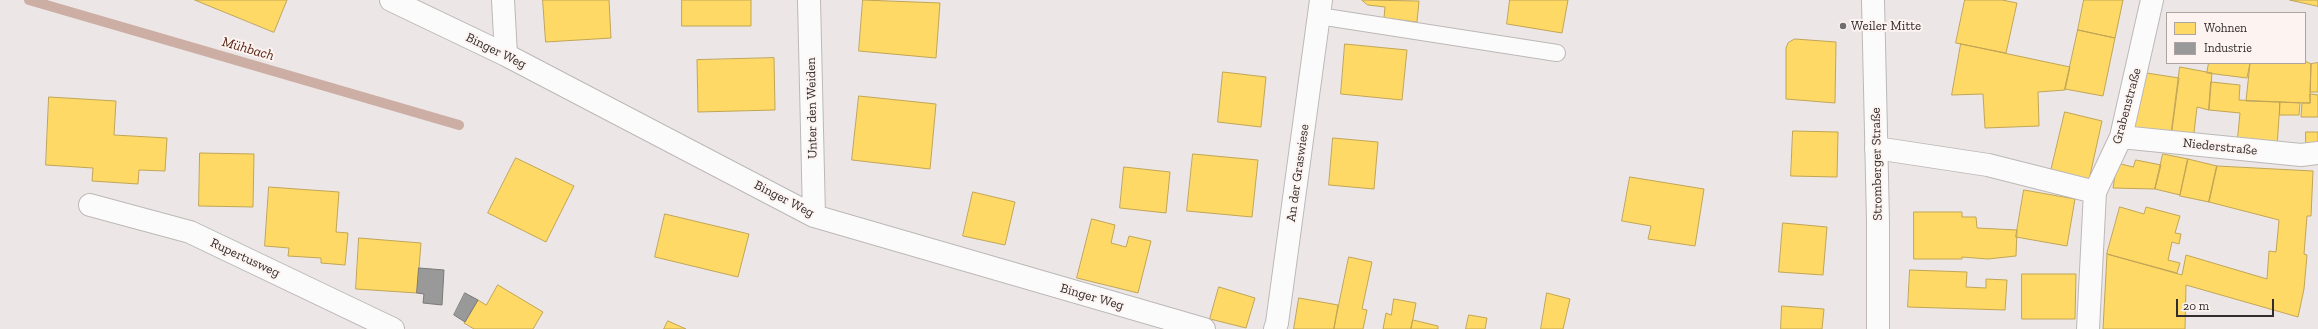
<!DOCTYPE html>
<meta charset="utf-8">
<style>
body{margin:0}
#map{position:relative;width:2318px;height:329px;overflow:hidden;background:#ece7e6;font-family:"Zilla Slab",serif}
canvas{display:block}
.legend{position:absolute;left:2166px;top:12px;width:140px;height:52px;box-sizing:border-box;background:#fdf4f1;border:1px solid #aba4a2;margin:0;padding:5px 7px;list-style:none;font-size:12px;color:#312d2c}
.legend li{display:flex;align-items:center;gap:8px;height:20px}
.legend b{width:20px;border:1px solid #aba4a2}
.scale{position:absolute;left:2176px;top:299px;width:98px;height:18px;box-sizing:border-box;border:2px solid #312d2c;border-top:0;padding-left:5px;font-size:12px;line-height:14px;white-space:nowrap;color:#312d2c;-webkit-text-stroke:3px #fdf4f1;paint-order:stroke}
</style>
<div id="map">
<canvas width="2318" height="329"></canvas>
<ul class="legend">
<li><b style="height:11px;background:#ffd966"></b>Wohnen</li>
<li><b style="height:11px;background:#999"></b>Industrie</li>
</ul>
<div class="scale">20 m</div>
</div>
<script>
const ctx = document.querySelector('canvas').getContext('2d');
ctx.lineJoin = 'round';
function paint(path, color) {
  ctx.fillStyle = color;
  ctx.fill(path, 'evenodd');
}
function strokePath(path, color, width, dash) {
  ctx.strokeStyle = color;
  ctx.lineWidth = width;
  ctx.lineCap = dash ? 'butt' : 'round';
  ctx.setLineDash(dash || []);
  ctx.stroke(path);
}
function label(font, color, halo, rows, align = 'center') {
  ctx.font = font + ' "Zilla Slab",serif';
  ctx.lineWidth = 4;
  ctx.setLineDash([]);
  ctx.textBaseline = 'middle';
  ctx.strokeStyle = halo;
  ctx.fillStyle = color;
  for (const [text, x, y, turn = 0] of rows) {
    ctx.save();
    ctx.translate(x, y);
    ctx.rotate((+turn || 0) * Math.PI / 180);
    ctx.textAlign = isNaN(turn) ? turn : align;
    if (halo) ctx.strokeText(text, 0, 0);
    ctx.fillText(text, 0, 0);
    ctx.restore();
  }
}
const homes = new Path2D(`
 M195 0H287L274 32Z
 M543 0H609L611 38 546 42Z
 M682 0H751V26H682Z
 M863 0 940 3 936 58 859 51Z
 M1362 0 1419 1 1417 22 1384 18 1385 7 1368 5Z
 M1510 0H1568L1562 33 1507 24Z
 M1965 0H2002L2017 3 2006 53 1956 43Z
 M2084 0H2123L2115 38 2078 30Z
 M2290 0H2318V6Z
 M2078 30 2115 38 2103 96 2065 89Z
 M1795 39 1836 42 1835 103 1786 99V48L1788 43Z
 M1345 44 1407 50 1402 100 1341 94Z
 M1961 44 2070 67 2065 90 2038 92 2039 126 1985 128 1983 94 1952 95Z
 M774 58 775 110 698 112 697 60Z
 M2305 61 2311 64 2310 103 2246 101 2250 63Z
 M2209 63H2250L2247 78 2207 73Z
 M2318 63V92H2310L2311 64Z
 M2180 67 2212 73 2209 110 2197 107 2193 141 2171 137Z
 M1223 72 1266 77 1261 127 1218 122Z
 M2140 72 2179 78 2171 137 2131 131Z
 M2211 82 2240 85 2239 100 2280 102 2277 147 2237 144 2240 113 2209 110Z
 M2310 94 2318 95V117H2301L2302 103H2310Z
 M859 96 936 104 930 169 852 160Z
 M49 97 116 101 114 135 167 138 165 171 139 170 138 184 92 181 93 168 46 165Z
 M2280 102 2300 103 2299 115H2280Z
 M2065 112 2102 121 2089 180 2051 171Z
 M1793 131 1838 132 1837 177 1791 176Z
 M2306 132H2318V145L2306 147Z
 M1333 138 1378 142 1374 189 1329 185Z
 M200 153 254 154 253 207 199 206Z
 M1193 154 1258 160 1252 217 1187 211Z
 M2163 154 2188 159 2180 195 2155 189Z
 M516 158 574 186 546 242 488 213Z
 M2188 159 2217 166 2209 202 2180 196Z
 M2136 160 2161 165 2155 189 2113 188 2117 163 2133 167Z
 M2217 166 2313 171 2311 216H2307L2304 254 2307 255 2304 289 2298 317 2186 285 2185 329H2103L2107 254 2182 275 2186 255 2267 279 2269 251 2276 252 2279 220 2209 202Z
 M1124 167 1170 172 1166 213 1120 208Z
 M1630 177 1704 189 1695 246 1648 239 1651 226 1622 221Z
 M269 187 339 192 336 232 348 233 345 265 321 263V258L288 256 289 248 265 246Z
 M2024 190 2075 199 2067 246 2016 237Z
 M973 192 1015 202 1005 245 963 236Z
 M2120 207 2144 214 2146 207 2180 216 2175 233 2181 234 2179 244 2172 242 2168 260 2180 263 2177 273 2107 254Z
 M1914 212H1962V217H1976L1977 228 2017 230 2016 256 1988 259 1962 257V259H1914Z
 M665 214 749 234 738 277 655 257Z
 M1092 219 1115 225 1111 243 1126 247 1129 236 1151 241 1138 293 1077 278Z
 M1783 223 1827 227 1823 275 1779 272Z
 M359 238 421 243 417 293 356 289Z
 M1349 257 1372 262 1362 309 1367 310 1363 329H1334Z
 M1910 270 1967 272 1966 287 1986 288V279L2007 280 2005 310 1908 307Z
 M2022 274H2076L2075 319H2022Z
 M498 285 543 312 533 329H474L464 323 478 300 486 305Z
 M1219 287 1255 298 1246 328 1210 319Z
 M1547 293 1570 299 1563 329H1541Z
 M1299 298 1338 305 1334 329H1294Z
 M1394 299 1416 303 1411 329H1383L1386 313 1391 315Z
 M1782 306 1824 309 1822 329H1781Z
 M1469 315 1487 318 1485 329H1466Z
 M1413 320 1438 326V329H1411Z
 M668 321 686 329H664Z`);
const industry = new Path2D(`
 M419 268 444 270 442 305 423 303 424 294 417 293Z
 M465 293 478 300 465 322 454 315Z`);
const stream = new Path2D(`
 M29 0 459 125`);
const service = new Path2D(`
 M1319 16 1557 53`);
const minor = new Path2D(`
 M391 0 506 55 814 216 1204 329
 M503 0 506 55
 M809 0 814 216
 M2121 137 2301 155 2318 153
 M1876 148 1988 165 2095 192
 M90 205 190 232 393 329
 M1275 329 1277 323 1321 0
 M2088 329 2095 192 2121 137 2152 0`);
const secondary = new Path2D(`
 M1873 0 1878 221V329`);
const markers = [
 [1843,26,4,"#726e6d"]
];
const poiNames = [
 ["Weiler Mitte",1851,26]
];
const streetNames = [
 ["Binger Weg",496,51,26],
 ["Grabenstraße",2127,106,-75],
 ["Unter den Weiden",812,108,-91],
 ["Niederstraße",2220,147,6],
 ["Stromberger Straße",1877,164,-91],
 ["An der Graswiese",1298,173,-82],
 ["Binger Weg",784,199,27],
 ["Rupertusweg",245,258,25],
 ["Binger Weg",1092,297,16]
];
const waterNames = [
 ["Mühbach",248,49,16]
];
paint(homes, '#ffd966');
strokePath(homes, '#c1a555', 1);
paint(industry, '#999');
strokePath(industry, '#7a7978', 1);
strokePath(stream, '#ccaea5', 10);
strokePath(service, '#bcb8b7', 18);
strokePath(minor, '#bcb8b7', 24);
strokePath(secondary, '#bcb8b7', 24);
strokePath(service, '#fcfbfb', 16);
strokePath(minor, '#fcfbfb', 22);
strokePath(secondary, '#fcfbfb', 22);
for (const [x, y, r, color] of markers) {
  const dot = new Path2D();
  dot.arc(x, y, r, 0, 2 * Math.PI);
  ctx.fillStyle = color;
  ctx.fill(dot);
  strokePath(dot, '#fdf4f1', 1.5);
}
label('13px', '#312d2c', '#fdf4f1', poiNames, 'left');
label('13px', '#312d2c', '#fdf4f1', streetNames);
label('italic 14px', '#531e0c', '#fdf4f1', waterNames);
</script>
